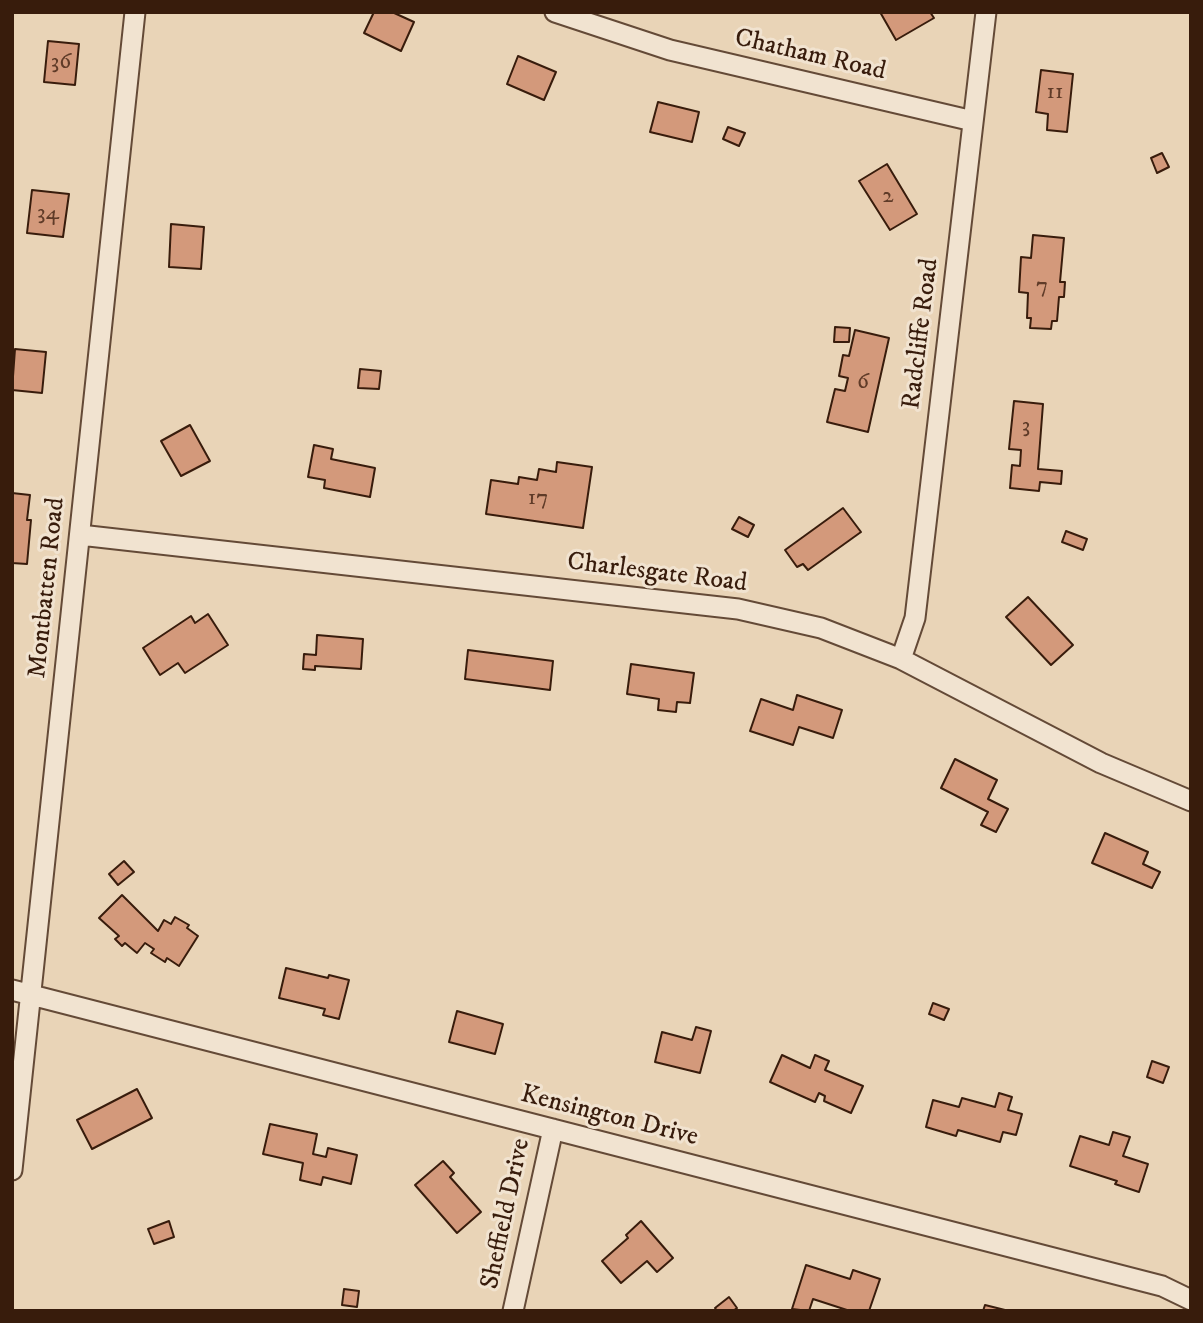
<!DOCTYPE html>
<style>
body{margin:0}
#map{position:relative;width:1203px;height:1323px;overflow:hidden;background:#e9d4b7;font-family:"IM FELL DW Pica",serif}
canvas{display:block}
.frame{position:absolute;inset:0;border:14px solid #381c0c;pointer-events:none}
</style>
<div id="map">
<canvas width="1203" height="1323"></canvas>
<div class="frame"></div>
</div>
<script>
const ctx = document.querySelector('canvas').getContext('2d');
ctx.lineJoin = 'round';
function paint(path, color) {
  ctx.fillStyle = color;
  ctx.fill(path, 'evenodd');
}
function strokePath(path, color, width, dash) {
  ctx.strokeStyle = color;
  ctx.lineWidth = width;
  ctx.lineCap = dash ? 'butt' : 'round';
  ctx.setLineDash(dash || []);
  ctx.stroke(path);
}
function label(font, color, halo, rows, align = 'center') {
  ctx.font = font + ' "IM FELL DW Pica",serif';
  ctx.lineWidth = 6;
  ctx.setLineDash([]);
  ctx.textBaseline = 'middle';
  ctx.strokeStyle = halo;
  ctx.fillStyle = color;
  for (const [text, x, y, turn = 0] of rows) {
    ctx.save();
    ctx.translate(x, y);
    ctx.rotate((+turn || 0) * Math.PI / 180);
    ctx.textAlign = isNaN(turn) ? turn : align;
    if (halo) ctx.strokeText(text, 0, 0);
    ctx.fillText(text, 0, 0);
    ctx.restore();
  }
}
const building = new Path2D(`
 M374 12H392L414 22 401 51 364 33Z
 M880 12H930L934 18 896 40Z
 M48 41 79 44 75 85 44 82Z
 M518 56 556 72 544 100 507 84Z
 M1041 70 1073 74 1067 132 1047 130 1048 114 1036 112Z
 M658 102 699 112 692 142 650 132Z
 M728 127 745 133 739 146 723 139Z
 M1162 153 1169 167 1157 173 1151 158Z
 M887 164 917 214 890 230 859 181Z
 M32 190 69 194 63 237 27 233Z
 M171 224 204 227 201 269 169 267Z
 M1033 235 1064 238 1060 282H1065L1064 297H1059L1057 321H1052L1051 329 1030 328 1031 318H1027L1028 293 1019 292 1021 257 1031 258Z
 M835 327 850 328 849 342H834Z
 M855 330 889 338 868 432 827 422 835 389 845 391 848 378 839 376 843 355 849 356Z
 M15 349 46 352 42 393 12 390Z
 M360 369 381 371 379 389 358 388Z
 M1014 401 1043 404 1038 469 1062 471 1061 484 1040 482 1039 491 1010 488 1012 465 1020 466 1021 450 1009 449Z
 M190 425 210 461 181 476 161 441Z
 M314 445 333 449 331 459 375 468 370 497 324 488 325 480 308 477Z
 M557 462 592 467 583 528 486 514 491 480 518 484 519 477 537 480 539 469 556 472Z
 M12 493 30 495 27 520H31L27 564 12 563Z
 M843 508 861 532 808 570 803 564 797 567 785 550Z
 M739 517 754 525 748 537 732 529Z
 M1066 531 1087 539 1083 550 1062 542Z
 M1028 597 1073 645 1051 665 1006 617Z
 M208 614 228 645 185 673 178 663 160 675 143 648 191 616 195 623Z
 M317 635 363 639 361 669 315 666V670L303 669 304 654 316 655Z
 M468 650 553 661 550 690 465 679Z
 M631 664 694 673 690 703 677 702 676 712 658 710 659 699 627 694Z
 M797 695 842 710 833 738 799 727 793 745 750 731 761 699 793 710Z
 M955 759 997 780 988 799 1008 809 996 832 981 825 988 812 941 788Z
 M1105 833 1148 852 1143 864 1160 872 1152 888 1092 863Z
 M124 861 134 872 118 885 109 874Z
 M122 895 158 931 164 920 171 924 175 917 189 925 187 928 198 936 179 966 167 958 165 962 151 953 154 949 145 943 137 953 125 943 122 946 115 939 119 936 99 918Z
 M286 968 328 978 329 975 349 980 339 1019 323 1015 325 1009 279 998Z
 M933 1003 949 1009 944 1020 929 1014Z
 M457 1011 503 1024 495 1054 449 1042Z
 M696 1027 711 1031 700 1073 655 1062 662 1032 692 1040Z
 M782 1055 810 1068 815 1055 829 1061 825 1070 863 1086 851 1113 824 1101 825 1096 819 1093 815 1102 770 1082Z
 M1152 1061 1169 1067 1163 1083 1147 1077Z
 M137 1089 152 1118 92 1149 77 1120Z
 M999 1093 1012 1097 1008 1110 1022 1114 1016 1135 1003 1132 1000 1142 958 1130 956 1136 926 1127 933 1100 959 1107 962 1098 995 1107Z
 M270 1124 317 1134 313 1154 326 1157 328 1148 357 1155 351 1184 323 1177 321 1185 300 1180 303 1163 263 1154Z
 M1113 1132 1130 1137 1123 1156 1148 1164 1139 1192 1115 1184 1117 1181 1070 1166 1080 1136 1109 1145Z
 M443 1161 454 1173 450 1177 481 1212 457 1233 415 1185Z
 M169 1221 174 1237 154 1244 148 1229Z
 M641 1221 673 1258 657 1272 647 1261 621 1283 602 1261 628 1238 626 1235Z
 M806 1265 850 1279 853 1270 880 1279 869 1311H850L813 1299 809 1311 792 1309Z
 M344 1289 359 1291 357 1307 342 1305Z
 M729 1297 737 1308 733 1311H717L715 1308Z
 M985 1305 1009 1311H983Z`);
const minor = new Path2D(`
 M555 12 670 50 973 121
 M80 535 738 609 821 628 901 659 1101 763 1191 801
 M901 659 915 618 986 12
 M12 990 1162 1286 1191 1300
 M12 1170 135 12
 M513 1311 553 1129`);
const numberNames = [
 ["36",61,63],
 ["11",1055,93],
 ["2",888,197],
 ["34",48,214],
 ["7",1042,287],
 ["6",863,383],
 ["3",1026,427],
 ["17",538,499]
];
const streetNames = [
 ["Chatham Road",810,56,13],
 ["Radcliffe Road",922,334,-83],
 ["Charlesgate Road",657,574,7],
 ["Montbatten Road",48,588,-84],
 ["Kensington Drive",609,1117,14],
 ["Sheffield Drive",507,1214,-78]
];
paint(building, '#d3997b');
strokePath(building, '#381c0c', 2);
strokePath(minor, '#644a37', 23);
strokePath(minor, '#f1e3d0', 19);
label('23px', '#5f3b28', null, numberNames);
label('26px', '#381c0c', '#f1e3d0', streetNames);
</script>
